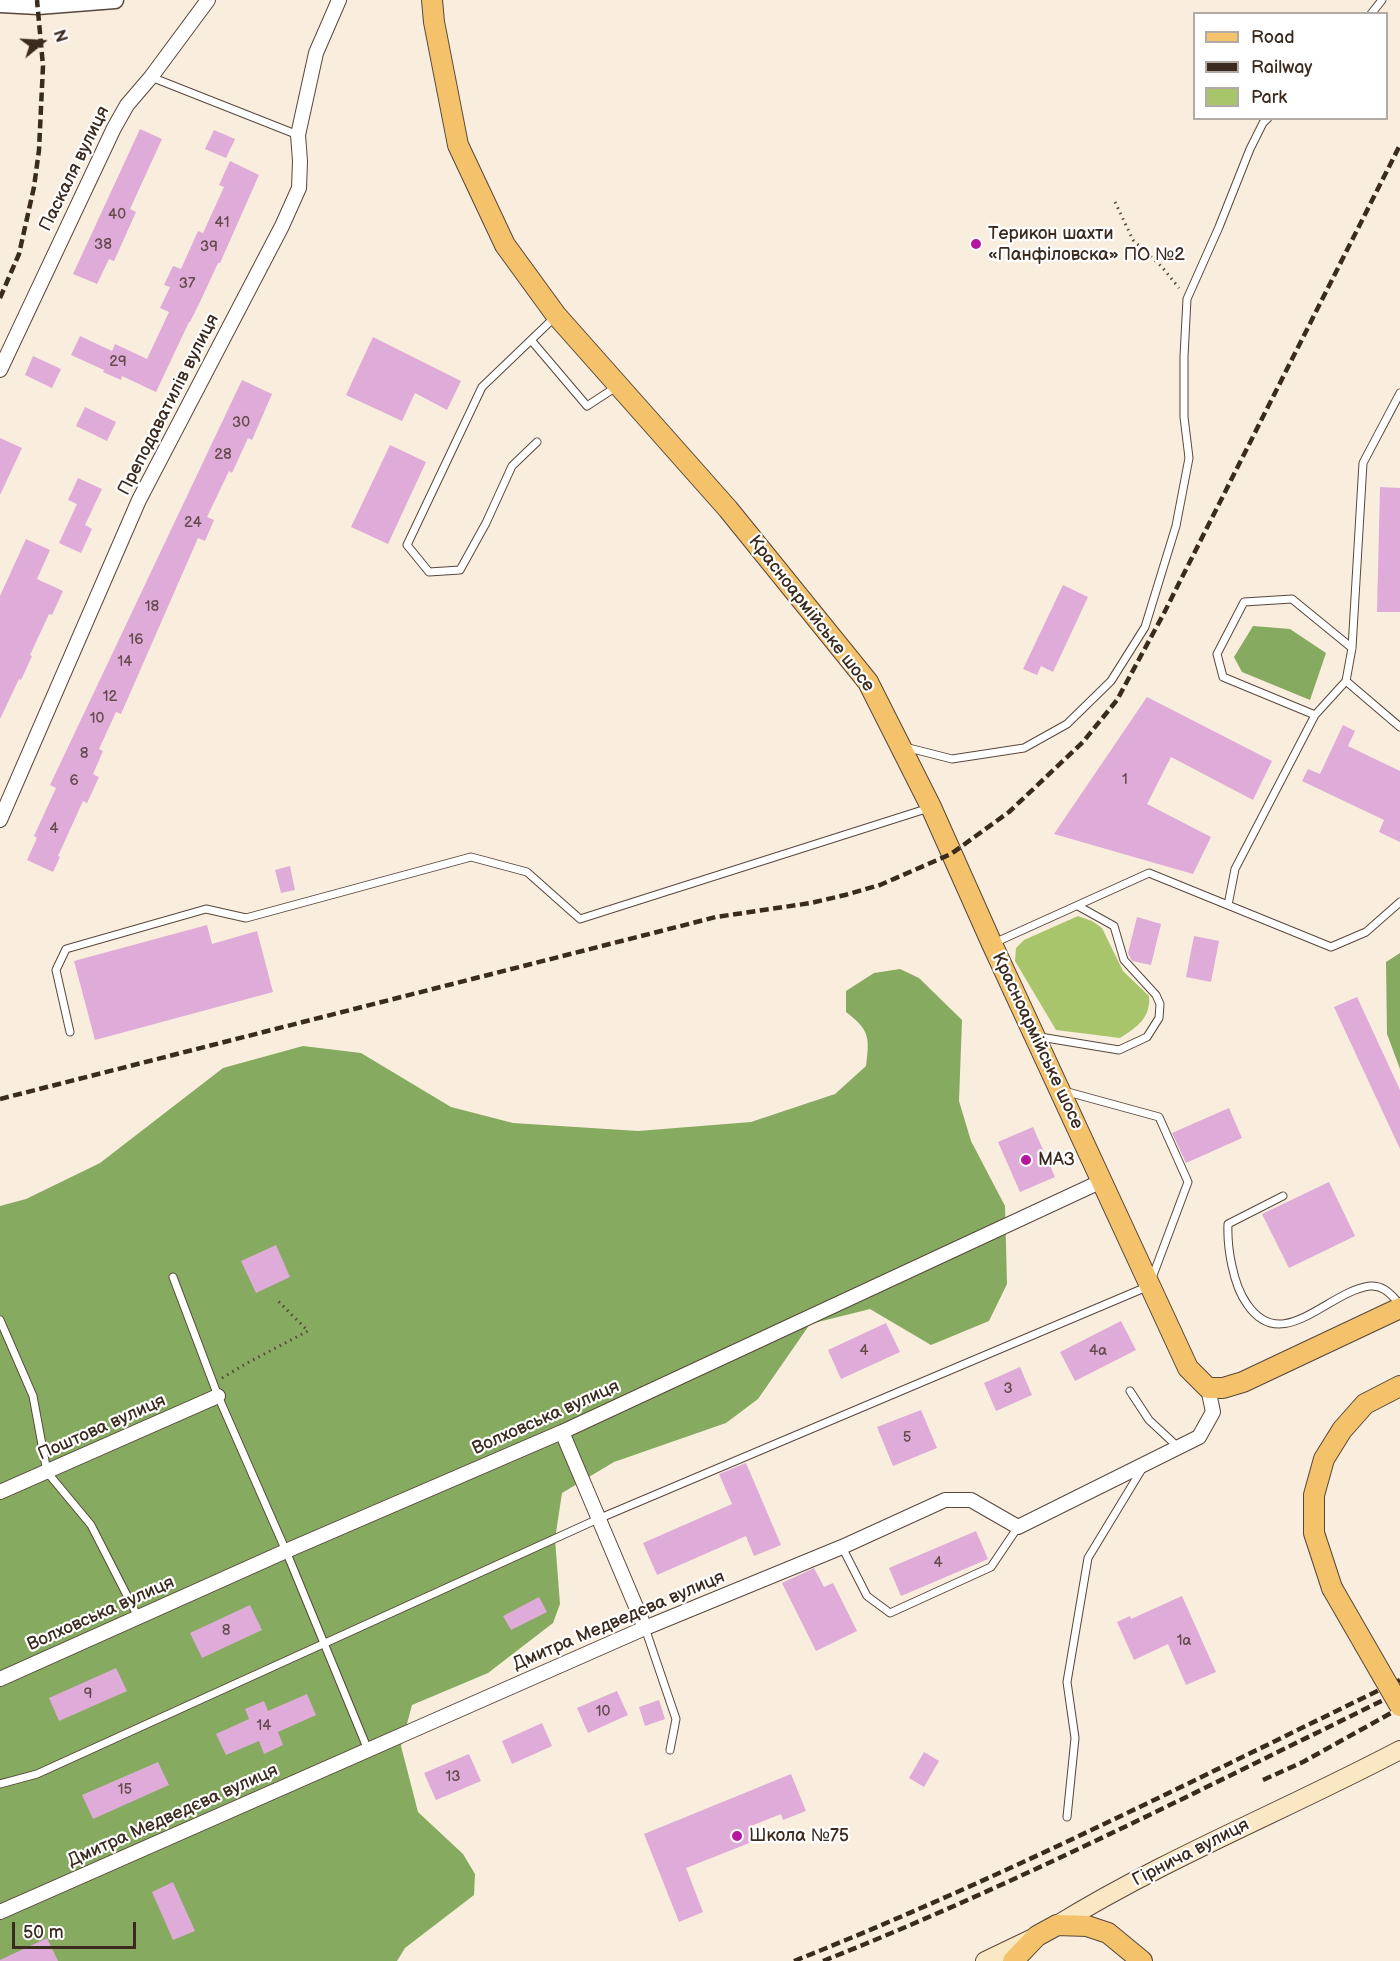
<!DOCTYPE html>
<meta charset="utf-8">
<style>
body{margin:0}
#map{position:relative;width:1400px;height:1961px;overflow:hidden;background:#f9edde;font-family:"Balsamiq Sans",sans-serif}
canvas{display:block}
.legend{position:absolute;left:1193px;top:12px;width:195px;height:108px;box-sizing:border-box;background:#fff;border:2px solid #b1aaa5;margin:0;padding:8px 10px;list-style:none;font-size:18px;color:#3b2a1e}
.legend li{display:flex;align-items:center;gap:12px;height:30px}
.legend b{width:30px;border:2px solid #b1aaa5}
.north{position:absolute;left:12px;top:12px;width:60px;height:60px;-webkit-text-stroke:4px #fff;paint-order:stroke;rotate:72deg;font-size:16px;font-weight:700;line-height:24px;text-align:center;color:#3b2a1e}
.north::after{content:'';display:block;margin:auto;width:21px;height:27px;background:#3b2a1e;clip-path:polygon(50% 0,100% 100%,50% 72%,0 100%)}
.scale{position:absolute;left:12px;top:1922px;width:124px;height:27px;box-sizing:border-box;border:3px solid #3b2a1e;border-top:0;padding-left:8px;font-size:18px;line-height:21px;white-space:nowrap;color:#3b2a1e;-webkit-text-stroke:4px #fff;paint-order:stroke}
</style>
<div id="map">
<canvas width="1400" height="1961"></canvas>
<ul class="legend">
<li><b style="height:8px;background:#f3c26a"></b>Road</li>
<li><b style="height:8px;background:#3b2a1e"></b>Railway</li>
<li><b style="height:16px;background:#a9c56b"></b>Park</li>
</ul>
<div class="north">N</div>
<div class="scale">50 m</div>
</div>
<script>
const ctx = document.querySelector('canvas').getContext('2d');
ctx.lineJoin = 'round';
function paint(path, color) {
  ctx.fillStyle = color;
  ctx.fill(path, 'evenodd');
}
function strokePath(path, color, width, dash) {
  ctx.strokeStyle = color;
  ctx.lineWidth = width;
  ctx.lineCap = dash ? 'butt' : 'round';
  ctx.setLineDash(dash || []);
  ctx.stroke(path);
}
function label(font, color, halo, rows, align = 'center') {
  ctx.font = font + ' "Balsamiq Sans",sans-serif';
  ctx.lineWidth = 4.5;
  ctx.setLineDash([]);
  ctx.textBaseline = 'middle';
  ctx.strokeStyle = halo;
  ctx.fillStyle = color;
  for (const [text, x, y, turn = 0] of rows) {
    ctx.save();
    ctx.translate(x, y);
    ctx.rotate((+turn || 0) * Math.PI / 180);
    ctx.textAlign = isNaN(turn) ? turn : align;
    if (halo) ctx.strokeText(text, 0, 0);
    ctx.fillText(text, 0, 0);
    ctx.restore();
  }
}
const green = new Path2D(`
 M1078 916 1092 921 1102 928 1123 971 1149 996C1151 1018 1137 1027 1120 1038L1056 1030 1015 961 1016 948 1024 940Z`);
const forest = new Path2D(`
 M1253 626 1290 629 1326 653 1310 700 1242 672 1234 657Z
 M1400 953V1069L1387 1034 1386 962Z
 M900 969 919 978 962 1020 959 1101 971 1141 1005 1206 1007 1284 989 1321 931 1345 870 1309 810 1324 758 1399 726 1423 614 1462 562 1493 555 1539 560 1604 553 1623 488 1673 412 1705 401 1746 418 1812 463 1854 475 1874 474 1895 405 1948 397 1961H0V1206L26 1199 100 1163 223 1068 303 1046 361 1053 451 1107 513 1123 638 1131 751 1122 835 1094 866 1066C870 1036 869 1030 846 1012V991L874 973Z`);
const building = new Path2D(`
 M140 129 162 139 130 209 136 212 114 261 109 259 97 284 73 274Z
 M214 130 235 139 226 158 205 149Z
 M230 161 259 175 220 263H218L200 302 190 322H189L156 392 122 376 121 380 103 372 104 370 71 355 80 336 112 351 115 344 147 359 169 312 160 308 170 287 164 285 173 266 181 269 198 231 203 233 224 187 219 185Z
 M373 337 461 381 447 410 415 393 402 421 346 395Z
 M33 356 61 369 52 388 25 375Z
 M242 380 272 394 252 440 248 438 232 473 229 471 207 517 214 520 205 541 198 538 121 714 116 712 99 749 103 751 93 774 99 777 87 803 83 801 58 856 60 857 53 872 27 860 37 838 34 836 56 788 50 785Z
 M85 407 116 422 107 441 76 426Z
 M0 438 22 448 0 495Z
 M390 445 426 462 388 544 351 527Z
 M78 478 102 489 85 525 92 529 81 553 59 543 77 504 68 500Z
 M1380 487 1400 488V612H1377Z
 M26 539 50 550 37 579 63 591 52 615 49 614 30 655 32 656 21 680 19 679 0 719V596Z
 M1063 585 1088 597 1053 672 1041 666 1037 675 1023 669Z
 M1147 697 1272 761 1253 800 1171 757 1147 804 1211 837 1193 874 1054 834Z
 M1343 725 1355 731 1348 746 1400 771V842L1379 832 1384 820 1302 781 1308 769 1320 774Z
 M290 866 295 890 281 893 275 870Z
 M1137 917 1161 924 1151 965 1132 961 1128 953Z
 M207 925 212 944 257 931 273 992 95 1040 74 961Z
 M1194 936 1219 941 1211 982 1186 977Z
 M1357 997 1400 1090V1149L1334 1007Z
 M1229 1108 1242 1138 1186 1163 1172 1133Z
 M1033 1127 1055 1177 1020 1192 998 1142Z
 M1329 1182 1355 1236 1289 1268 1262 1214Z
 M276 1245 290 1277 256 1293 241 1261Z
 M1121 1321 1136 1350 1075 1381 1060 1352Z
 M886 1323 900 1352 841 1379 828 1350Z
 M1020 1367 1032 1395 996 1411 984 1383Z
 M921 1410 937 1448 893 1466 877 1427Z
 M746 1463 781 1545 754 1556 746 1536 657 1575 643 1543 732 1504 719 1474Z
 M976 1531 988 1559 901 1596 889 1568Z
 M814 1568 824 1587 833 1583 857 1631 816 1651 782 1583Z
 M1182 1596 1216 1672 1186 1685 1168 1644 1134 1660 1117 1622 1130 1616 1131 1619Z
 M539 1597 547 1612 511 1630 503 1616Z
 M250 1605 262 1630 202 1658 190 1633Z
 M116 1668 127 1691 59 1721 49 1698Z
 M617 1691 628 1715 588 1733 577 1708Z
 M307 1694 316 1715 278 1732 283 1745 264 1754 259 1741 226 1755 216 1734 249 1719 245 1709 264 1701 268 1711Z
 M659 1700 665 1719 645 1726 639 1707Z
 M542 1723 552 1746 512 1764 502 1741Z
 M924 1752 939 1761 924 1787 909 1778Z
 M469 1754 481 1781 436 1800 424 1773Z
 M158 1762 169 1785 93 1819 82 1795Z
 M791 1774 806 1811 783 1820 781 1814 751 1826 757 1840 686 1868 703 1912 679 1922 644 1834Z
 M173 1882 195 1931 173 1940 152 1892Z
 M47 1938 58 1961H0V1960Z`);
const path = new Path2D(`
 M1115 202 1133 240 1162 267 1179 288
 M222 1378 249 1362 308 1331 276 1299`);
const service = new Path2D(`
 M1371 14 1382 0
 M151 77 298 135
 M555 317 531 340 587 406 616 387
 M531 340 482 387 407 545 429 572 460 570 486 523 512 466 537 442
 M1400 393 1363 463 1352 648 1346 681 1400 727
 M1315 715 1223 677 1217 654 1244 602 1292 599 1352 648
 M905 747 952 759 1024 748 1067 724 1111 681 1145 627 1176 526 1189 458 1184 417V356L1187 299 1219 227 1250 149 1263 123 1268 118
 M1228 905 1235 869 1315 715 1346 681
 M994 943 1149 873 1331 947 1366 932 1400 902
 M70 1032 56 970 66 949 206 909 246 918 471 857 527 872 580 919 929 808
 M1040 1037 1119 1050 1147 1037 1159 1018 1160 1004 1156 995 1124 960 1114 926 1078 906
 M1283 1196 1228 1224C1227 1247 1233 1285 1247 1304 1282 1356 1328 1291 1370 1286 1384 1285 1391 1295 1400 1304
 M173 1277 218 1396 286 1551 368 1750
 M0 1320 33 1396 47 1472 91 1525 138 1617
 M1130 1391 1149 1420 1178 1447
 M842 1547 867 1596 890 1613 991 1567 1018 1527
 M645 1628 676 1719 670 1750
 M0 1784 37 1774 598 1519 1149 1286 1188 1182 1159 1117 1064 1091
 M1067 1817 1075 1738 1067 1682 1088 1558 1142 1469`);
const minor = new Path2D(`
 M0 370 114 128 127 105 151 77 208 0
 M0 820 139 500 282 226 299 188 300 161 298 135 316 53 339 0
 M562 1432 645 1628
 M0 1492 218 1396
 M0 1679 286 1551 562 1432 1102 1181
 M0 1912 645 1628 842 1547 945 1500H971L1018 1527 1199 1437 1213 1412 1208 1388`);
const tertiary = new Path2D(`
 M0 4 38 6 115 0`);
const secondary = new Path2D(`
 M1057 1925C1166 1858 1286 1810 1400 1750
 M985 1961 1033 1938`);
const primary = new Path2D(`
 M432 0 434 22 458 145 505 245 556 315 728 509 868 682 931 807 992 944 1188 1368 1208 1388H1223L1243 1382 1400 1308
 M1332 1588 1314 1533V1495L1324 1459 1342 1430 1365 1404 1400 1386
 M1013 1961 1037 1936 1057 1925 1087 1926 1108 1933 1142 1961`);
const rail = new Path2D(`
 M0 298 19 254 34 187 39 150 43 66 37 0
 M0 1099 716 917 811 903 845 895 880 885 951 854 1009 812 1083 742 1117 700 1163 615 1400 145
 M1263 1780 1303 1762 1400 1708
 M794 1961C1001 1879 1200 1777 1400 1680
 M823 1961C1020 1883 1209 1785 1400 1692`);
const primaryBridge = new Path2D(`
 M1332 1588 1400 1706`);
const markers = [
 [976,244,6,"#b5179e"],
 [1026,1160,6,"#b5179e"],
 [737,1836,6,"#b5179e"]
];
const numberNames = [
 ["40",117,215],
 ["41",222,223],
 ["38",103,245],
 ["39",209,247],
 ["37",187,284],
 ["29",118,362],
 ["30",241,423],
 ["28",223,455],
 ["24",193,523],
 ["18",152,607],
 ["16",136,640],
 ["14",125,662],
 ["12",110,697],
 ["10",97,719],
 ["8",84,754],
 ["1",1125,780],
 ["6",74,781],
 ["4",54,829],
 ["4",864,1351],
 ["4а",1098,1351],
 ["3",1008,1389],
 ["5",907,1438],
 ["4",938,1563],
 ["8",226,1631],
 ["1а",1184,1641],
 ["9",88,1694],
 ["10",603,1712],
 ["14",264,1726],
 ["13",453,1777],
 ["15",125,1790]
];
const streetNames = [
 ["Паскаля вулиця",75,169,-64],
 ["Преподаватилів вулиця",169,405,-63],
 ["Красноармійське шосе",811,614,52],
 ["Красноармійське шосе",1037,1041,65],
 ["Волховська вулиця",546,1418,-24],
 ["Поштова вулиця",102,1428,-24],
 ["Волховська вулиця",101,1614,-24],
 ["Дмитра Медведєва вулиця",619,1621,-23],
 ["Дмитра Медведєва вулиця",173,1816,-24],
 ["Гірнича вулиця",1191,1853,-27]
];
const poiNames = [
 ["Терикон шахти",988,234],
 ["«Панфiловска» ПО №2",988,255],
 ["МАЗ",1038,1160],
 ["Школа №75",749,1836]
];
paint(green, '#a9c56b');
paint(forest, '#86aa5f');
paint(building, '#dfabd8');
strokePath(service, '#58473b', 9);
strokePath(minor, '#58473b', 16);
strokePath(tertiary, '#58473b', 19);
strokePath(secondary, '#58473b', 20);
strokePath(primary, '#58473b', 22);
strokePath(path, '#58473b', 3, [1.5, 4.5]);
strokePath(service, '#fff', 7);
strokePath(minor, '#fff', 14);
strokePath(tertiary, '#fff', 16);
strokePath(secondary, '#fae7c3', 18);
strokePath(primary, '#f3c26a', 20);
strokePath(rail, '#3b2a1e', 4.5, [9, 4.5]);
strokePath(primaryBridge, '#58473b', 22, []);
strokePath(primaryBridge, '#f3c26a', 20);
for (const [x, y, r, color] of markers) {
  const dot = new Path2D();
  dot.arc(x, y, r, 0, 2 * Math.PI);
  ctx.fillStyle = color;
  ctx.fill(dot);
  strokePath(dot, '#fff', 2);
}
label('15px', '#644a4c', null, numberNames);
label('18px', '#3b2a1e', '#fff', streetNames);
label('18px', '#3b2a1e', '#fff', poiNames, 'left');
</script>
